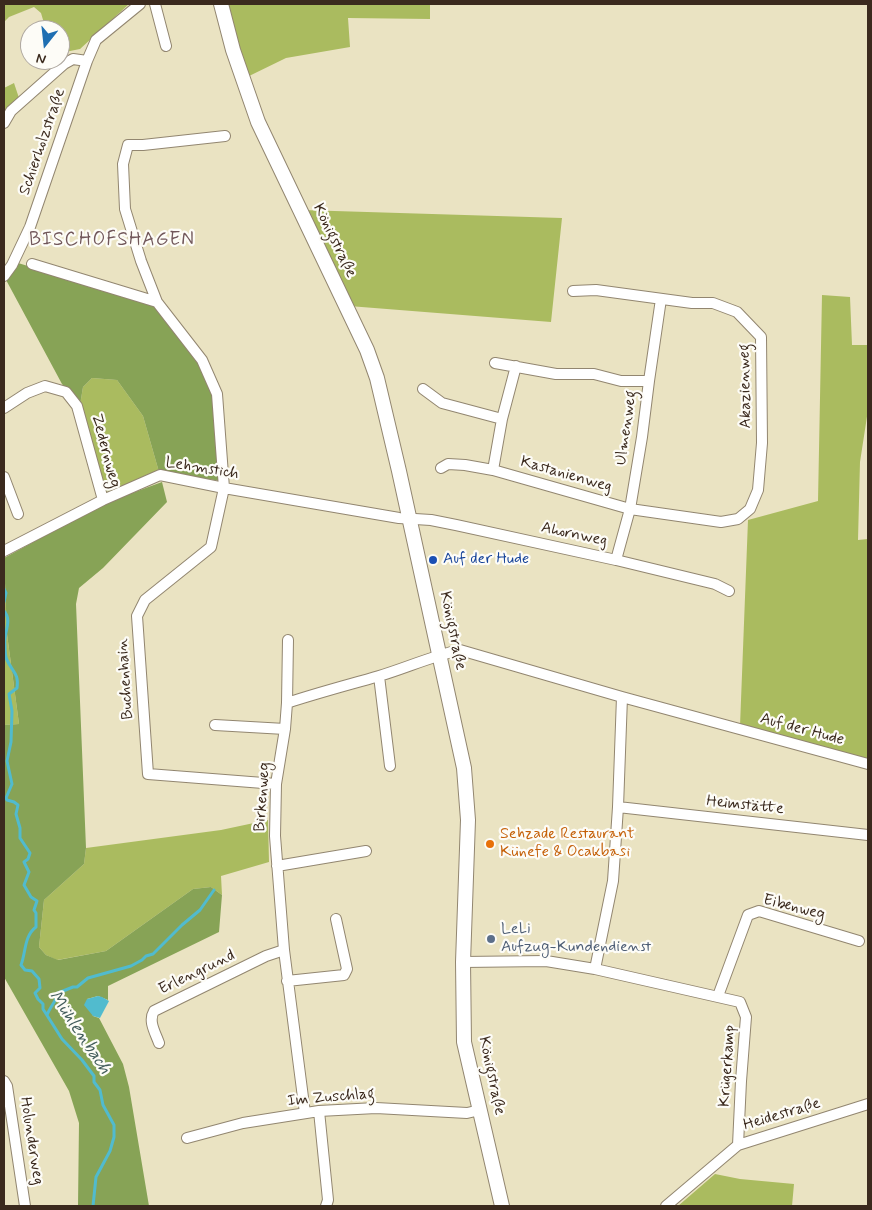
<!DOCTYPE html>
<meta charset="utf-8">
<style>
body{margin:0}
#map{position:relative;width:872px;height:1210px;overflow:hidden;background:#eae3c2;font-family:Mynerve,sans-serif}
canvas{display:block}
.frame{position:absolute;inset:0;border:5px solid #3b2a1e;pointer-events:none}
.north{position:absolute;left:20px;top:20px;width:50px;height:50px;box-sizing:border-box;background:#fdfcf7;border:1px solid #afa8a0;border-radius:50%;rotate:196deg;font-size:14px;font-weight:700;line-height:20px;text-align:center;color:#3b2a1e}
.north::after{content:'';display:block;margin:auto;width:18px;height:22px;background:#1f6fb2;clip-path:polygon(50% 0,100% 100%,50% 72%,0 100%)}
</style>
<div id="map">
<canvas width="872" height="1210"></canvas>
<div class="frame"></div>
<div class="north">N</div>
</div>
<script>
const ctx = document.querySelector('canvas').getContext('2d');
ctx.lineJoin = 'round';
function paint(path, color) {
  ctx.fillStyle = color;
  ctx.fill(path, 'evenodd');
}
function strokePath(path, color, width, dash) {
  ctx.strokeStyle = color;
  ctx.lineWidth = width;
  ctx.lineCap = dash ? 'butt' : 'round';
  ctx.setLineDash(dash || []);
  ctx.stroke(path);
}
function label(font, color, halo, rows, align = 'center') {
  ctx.font = font + ' Mynerve,sans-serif';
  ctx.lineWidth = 4.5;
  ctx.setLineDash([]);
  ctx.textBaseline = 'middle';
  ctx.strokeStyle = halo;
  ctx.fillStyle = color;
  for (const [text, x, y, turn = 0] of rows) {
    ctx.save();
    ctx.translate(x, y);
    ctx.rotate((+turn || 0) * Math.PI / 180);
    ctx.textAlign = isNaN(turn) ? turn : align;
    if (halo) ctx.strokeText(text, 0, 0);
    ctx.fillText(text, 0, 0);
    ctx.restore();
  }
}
const green = new Path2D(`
 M4 4H129L80 49 60 53V30H46L41 13 34 7 9 17 4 22Z
 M223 4H430V19L348 18 350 47 286 58 245 78Z
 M14 83 19 98 4 113V88Z
 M302 210 562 218 551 322 349 306Z
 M822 295 850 297 852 345H868V410L860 462 858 540 868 539V760L740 726 748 520 818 501Z
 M92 378 117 380 143 416 159 472 103 493 80 405 83 387Z
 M4 558 7 634 19 724 4 725Z
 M268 820 269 862 221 876 222 895 211 887 193 889 106 951 57 960 46 955 39 947 44 900 84 864 86 848 221 830Z
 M715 1174 740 1179 794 1184 792 1206H678Z`);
const forest = new Path2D(`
 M18 263 156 305 200 362 213 389 221 481 159 472 143 416 117 380 92 378 83 387 80 405 62 384 5 278Z
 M162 482 167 502 103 568 79 588 76 604 86 848 84 864 44 900 39 947 46 955 58 960 106 951 193 889 211 887 222 895 219 932 108 986V1000L98 996 87 999 93 1016 99 1018 123 1064 129 1087 149 1206H78L79 1123 69 1091 4 977V725L19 724 7 634 4 558 105 503Z`);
const water = new Path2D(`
 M98 996 102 997 109 1001 100 1018 93 1016 84 1005 87 999Z`);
const stream = new Path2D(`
 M4 589 6 593 4 602
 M4 611C13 621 3 633 5 645 5 649 5 656 7 660 13 673 19 673 17 688L9 694 12 711 11 742 7 761 12 784 6 798 7 800 14 802 18 805 16 814 20 828V838L30 853 28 859 24 862 29 872 24 885 31 897 37 901 34 910 36 913V927C24 936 26 952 21 965L25 970 32 971 39 979 40 988 35 993 38 999 43 1004V1009L62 1039 82 1060 94 1076V1082L100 1090 103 1105 114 1125V1137L110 1151 96 1177 93 1206
 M47 1015C50 1007 57 1000 58 993L73 987H77L88 978 131 966 142 960 146 956 153 954 182 925 200 910 214 890`);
const street = new Path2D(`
 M155 4 166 46
 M4 123 11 111 64 64 73 59 87 61
 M225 136 143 145H128L123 164 125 209 141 261 157 302 202 360 217 394 224 488 211 547 145 600 137 616 148 774 276 784
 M32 264 157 302
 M4 276 12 265 30 227 87 61 96 40 140 4
 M495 363 556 374H594L621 381H649
 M423 389 442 403 502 419
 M4 408 27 393 45 386 66 392 77 406 103 500
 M441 468 448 464 465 465 493 470 630 509 721 522 738 519 750 509 758 490 762 443 761 337 737 312 713 303H692L596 290 573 291
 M493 470 502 419 516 366
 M4 477 18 514
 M4 551 103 500 160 475 224 488 399 518 431 520 456 525 616 560 715 584 729 591
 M616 560 630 509 642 437 649 381 661 299
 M379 676 390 766
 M287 703 288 640
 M215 725 285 729
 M618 807 868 835
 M277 866 366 851
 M463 962 546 961 595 969 740 1002 746 1017 741 1081 738 1145
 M595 969 613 881 618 807 622 697
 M287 981 344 975 347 969 336 919
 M718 996 748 915 759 911 859 941
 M159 1043C155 1032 148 1021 154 1011L266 956 284 950
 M4 1081 7 1086 25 1206
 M319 1111 328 1200 326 1206
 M305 1113 284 950 275 836 276 784 285 729 287 703C317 693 348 685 379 676 406 668 432 656 460 650L622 697 868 764
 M187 1138 243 1123 319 1111 376 1108 467 1113 480 1110
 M666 1206 738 1145 868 1104`);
const secondary = new Path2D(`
 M221 4 233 50 258 122 367 350 377 378 399 471 464 768 468 820 463 962 464 1042 502 1206`);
const markers = [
 [433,560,5,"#1a4fb4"],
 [490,844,5,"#e8710a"],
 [491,939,5,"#5c6f8a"]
];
const streetNames = [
 ["Schierholzstraße",43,142,-71],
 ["Königstraße",334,241,64],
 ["Akazienweg",746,386,-91],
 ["Ulmenweg",627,428,-82],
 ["Zedernweg",105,451,75],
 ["Lehmstich",202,469,9],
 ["Kastanienweg",566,475,16],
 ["Ahornweg",574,535,12],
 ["Königstraße",452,631,78],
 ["Buchenhain",126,679,-94],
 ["Auf der Hude",802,730,15],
 ["Birkenweg",263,797,-86],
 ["Heimstätte",745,806,6],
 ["Eibenweg",794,908,14],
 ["Erlengrund",197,973,-26],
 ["Krügerkamp",728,1066,-86],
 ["Königstraße",491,1076,78],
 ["Im Zuschlag",331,1098,-5],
 ["Heidestraße",782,1115,-17],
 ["Holunderweg",31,1141,81]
];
const transitNames = [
 ["Auf der Hude",443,560]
];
const foodNames = [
 ["Sehzade Restaurant",500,835],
 ["Künefe & Ocakbasi",500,853]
];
const serviceNames = [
 ["LeLi",501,930],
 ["Aufzug-Kundendienst",501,948]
];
const waterNames = [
 ["Mühlenbach",79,1033,56]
];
const quarterNames = [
 ["BISCHOFSHAGEN",112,241]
];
paint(green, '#aabb5f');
paint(forest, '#87a356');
paint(water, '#51bbce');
strokePath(stream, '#51bbce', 3);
strokePath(street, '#928670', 12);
strokePath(secondary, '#928670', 16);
strokePath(street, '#fff', 10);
strokePath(secondary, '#fff', 14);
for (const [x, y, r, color] of markers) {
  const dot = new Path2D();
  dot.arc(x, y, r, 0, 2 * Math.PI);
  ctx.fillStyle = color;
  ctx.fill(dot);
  strokePath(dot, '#fdfcf7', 2);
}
label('16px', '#3b2a1e', '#fdfcf7', streetNames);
label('16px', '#164399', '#fdfcf7', transitNames, 'left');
label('16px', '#c56008', '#fdfcf7', foodNames, 'left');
label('16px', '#4e5e75', '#fdfcf7', serviceNames, 'left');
label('italic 18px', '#435d5c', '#fdfcf7', waterNames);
ctx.letterSpacing = '1px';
label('19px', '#71575a', '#fdfcf7', quarterNames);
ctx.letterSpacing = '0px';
</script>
